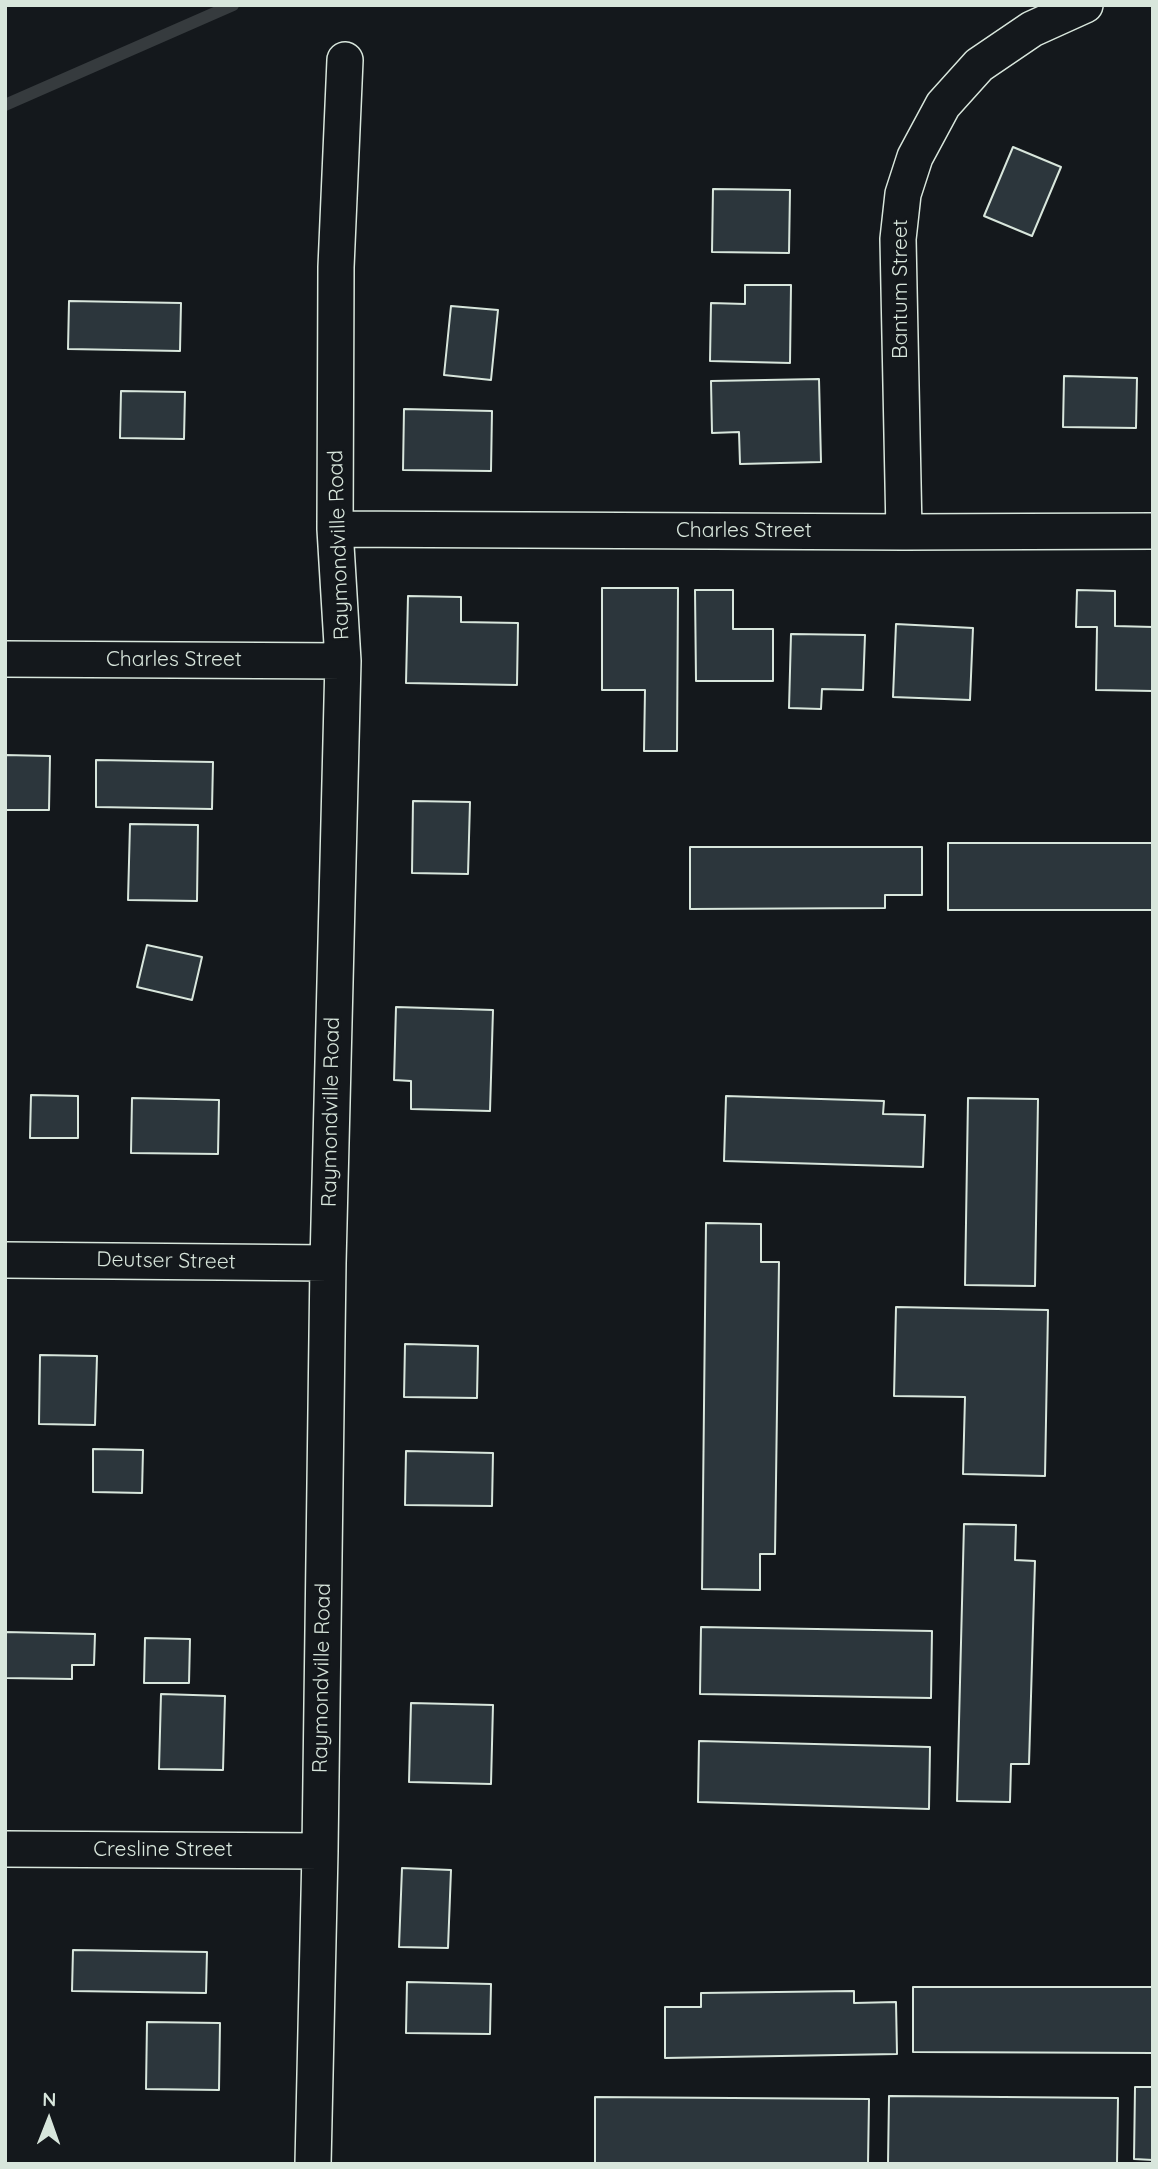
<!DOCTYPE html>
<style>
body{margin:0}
#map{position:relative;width:1158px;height:2169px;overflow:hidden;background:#14181c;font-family:Quicksand,sans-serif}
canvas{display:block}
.frame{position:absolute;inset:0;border:7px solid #d8e6dc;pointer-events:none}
.north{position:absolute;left:14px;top:2085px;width:70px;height:70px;-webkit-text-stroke:5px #14181c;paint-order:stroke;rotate:1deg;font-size:19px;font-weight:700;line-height:28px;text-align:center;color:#d8e6dc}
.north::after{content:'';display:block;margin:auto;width:24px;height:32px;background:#d8e6dc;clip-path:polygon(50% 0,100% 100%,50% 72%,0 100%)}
</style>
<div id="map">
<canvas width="1158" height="2169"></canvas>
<div class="frame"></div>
<div class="north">N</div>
</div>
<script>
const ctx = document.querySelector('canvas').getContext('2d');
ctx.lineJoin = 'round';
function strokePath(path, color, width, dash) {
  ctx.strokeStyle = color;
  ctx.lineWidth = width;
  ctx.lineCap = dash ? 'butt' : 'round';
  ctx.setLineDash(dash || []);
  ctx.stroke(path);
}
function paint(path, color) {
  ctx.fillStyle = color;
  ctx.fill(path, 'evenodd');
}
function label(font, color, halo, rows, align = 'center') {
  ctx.font = font + ' Quicksand,sans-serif';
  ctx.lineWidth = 5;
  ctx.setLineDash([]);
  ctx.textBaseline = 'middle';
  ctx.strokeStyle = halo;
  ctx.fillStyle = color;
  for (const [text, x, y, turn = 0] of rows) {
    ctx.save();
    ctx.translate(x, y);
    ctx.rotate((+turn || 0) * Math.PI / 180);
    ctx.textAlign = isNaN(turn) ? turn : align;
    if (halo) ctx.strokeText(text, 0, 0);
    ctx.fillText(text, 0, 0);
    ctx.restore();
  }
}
const stream = new Path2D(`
 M5 105 233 5`);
const building = new Path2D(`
 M1013 147 1061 167 1032 236 984 216Z
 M713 189 790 190 789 253 712 252Z
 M745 285H791L790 363 710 361 711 303 745 304Z
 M69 301 181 303 180 351 68 349Z
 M451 306 498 310 491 380 444 375Z
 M1064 376 1137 378 1136 428 1063 427Z
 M819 379 821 462 740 464 739 432 712 433 711 381Z
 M121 391 185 392 184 439 120 438Z
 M404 409 492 411 491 471 403 470Z
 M602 588H678L677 751H644L645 690H602Z
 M695 590H733V629H773V681H696Z
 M1077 590 1115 591V626L1153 627V691L1096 690 1097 627H1076Z
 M408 596 461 597V622L518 623 517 685 406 683Z
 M896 624 973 628 970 700 893 697Z
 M791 634 865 635 863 690 822 689 821 709 789 708Z
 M5 755 50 756 49 810H5Z
 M96 760 213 762 212 809 96 807Z
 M413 801 470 802 468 874 412 873Z
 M130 824 198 825 197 901 128 900Z
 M948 843H1153V910H948Z
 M690 847H922V895H885V908L690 909Z
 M147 945 202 957 192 1000 137 987Z
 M396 1007 493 1010 490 1111 411 1109V1081L394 1080Z
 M31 1095 78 1096V1138H30Z
 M726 1096 884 1101 883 1114 925 1115 923 1167 724 1161Z
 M132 1098 219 1100 218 1154 131 1153Z
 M968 1098 1038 1099 1035 1286 965 1285Z
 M706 1223 761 1224V1262H779L775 1554H760V1590L702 1589Z
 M896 1307 1048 1310 1045 1476 963 1474 965 1397 894 1396Z
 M405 1344 478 1346 477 1398 404 1397Z
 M40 1355 97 1356 95 1425 39 1424Z
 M93 1449 143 1450 142 1493 93 1492Z
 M406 1451 493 1453 492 1506 405 1505Z
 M964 1524 1016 1525 1015 1560 1035 1561 1029 1764H1011L1010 1802 957 1801Z
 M701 1627 932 1631 931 1698 700 1694Z
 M5 1632 95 1634 94 1665H72V1679L5 1678Z
 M145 1638 190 1639 189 1683H144Z
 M161 1694 225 1696 223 1770 159 1769Z
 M411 1703 493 1705 491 1784 409 1782Z
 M699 1741 930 1747 929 1809 698 1802Z
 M402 1868 451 1870 448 1948 399 1947Z
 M73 1950 207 1952 206 1993 72 1991Z
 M407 1982 491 1984 490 2034 406 2033Z
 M913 1987H1153V2053L913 2052Z
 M854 1991V2003L896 2002 897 2054 665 2058V2007H701V1993Z
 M147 2022 220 2023 219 2090 146 2089Z
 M1135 2087H1153V2160L1134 2159Z
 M889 2096 1118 2098 1117 2164H888Z
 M595 2097 869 2099 868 2164H595Z`);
const street = new Path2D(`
 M335 529 904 532 1153 531
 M904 532 898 239 903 194 915 157 943 105 979 65 1032 29 1085 5
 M5 659 343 661
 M5 1260 328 1263
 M5 1849 320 1851
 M313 2164 320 1851 328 1263 343 661 335 529 336 267 345 60`);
const streetNames = [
 ["Bantum Street",901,289,-90],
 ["Charles Street",744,531],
 ["Raymondville Road",339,545,-92],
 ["Charles Street",174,660],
 ["Raymondville Road",331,1112,-89],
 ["Deutser Street",166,1261,1],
 ["Raymondville Road",322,1678,-89],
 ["Cresline Street",163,1850]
];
strokePath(stream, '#363b3e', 12);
paint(building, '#2c363c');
strokePath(building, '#d8e6dc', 2);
strokePath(street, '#d8e6dc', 38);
strokePath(street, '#14181c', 35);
label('21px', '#d8e6dc', '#14181c', streetNames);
</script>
